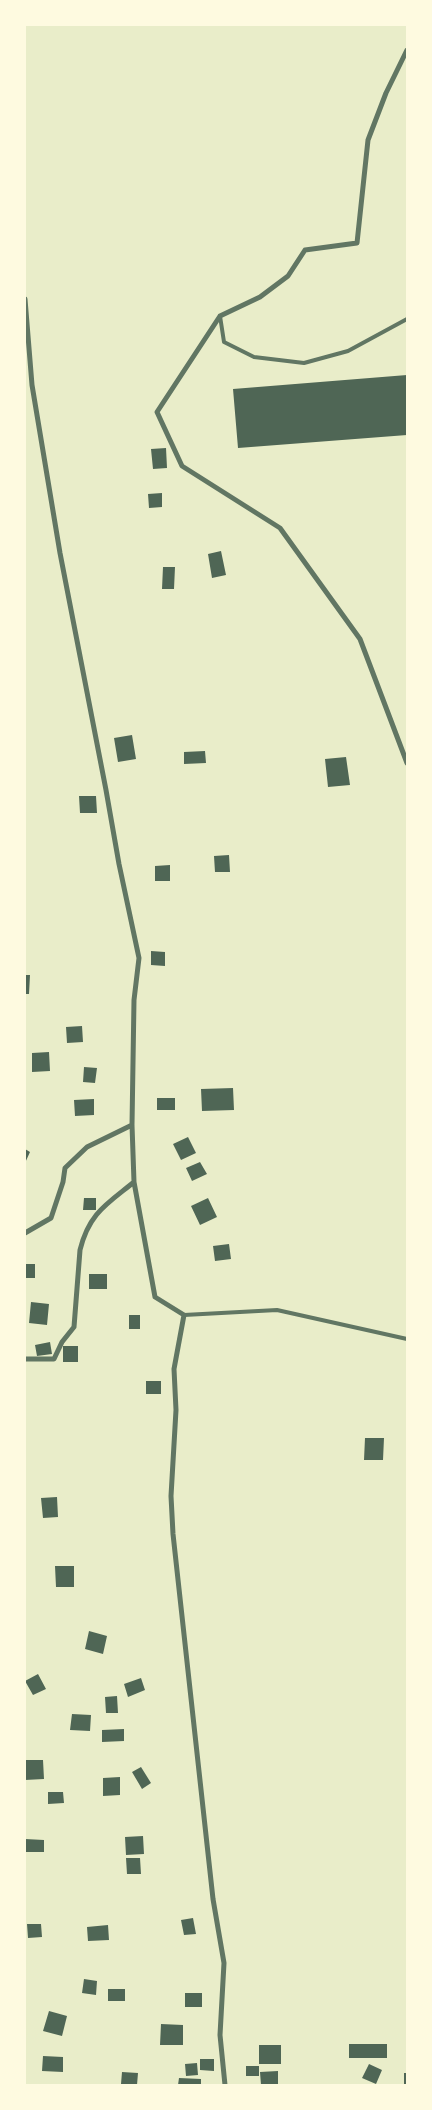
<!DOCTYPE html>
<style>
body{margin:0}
#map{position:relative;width:432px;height:2110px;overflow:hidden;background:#e9edc9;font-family:"Nunito Sans",sans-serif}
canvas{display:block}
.frame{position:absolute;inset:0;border:26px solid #fefae0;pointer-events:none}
</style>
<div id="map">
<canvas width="432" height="2110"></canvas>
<div class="frame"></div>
</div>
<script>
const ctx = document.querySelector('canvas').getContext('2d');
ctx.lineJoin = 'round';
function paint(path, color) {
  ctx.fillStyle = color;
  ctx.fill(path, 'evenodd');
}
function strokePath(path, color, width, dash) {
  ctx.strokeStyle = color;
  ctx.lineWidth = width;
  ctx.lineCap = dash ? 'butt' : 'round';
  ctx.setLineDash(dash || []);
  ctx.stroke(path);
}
const building = new Path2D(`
 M407 375V435L238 448 233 389Z
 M166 448 167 468 153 469 151 449Z
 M162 493V507L149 508 148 494Z
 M221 551 226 575 212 578 208 554Z
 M163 567H175L174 589H162Z
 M132 735 136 759 118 762 114 738Z
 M205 751 206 763 184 764V752Z
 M346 757 350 785 328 787 325 759Z
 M79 796H96L97 813H80Z
 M229 855 230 872H215L214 856Z
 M170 865V881H155V866Z
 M151 951 165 952V966L151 965Z
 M25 975H30L29 994H25Z
 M82 1026 83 1042 67 1043 66 1027Z
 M49 1052 50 1071 32 1072V1053Z
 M84 1067 97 1068 95 1083 83 1082Z
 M233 1088 234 1110 202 1111 201 1089Z
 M157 1098H175V1110H157Z
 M94 1099V1115L75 1116 74 1100Z
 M188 1137 196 1153 181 1160 173 1144Z
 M25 1149 30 1152 25 1163Z
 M200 1162 207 1174 192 1181 186 1168Z
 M84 1198H96V1210H83Z
 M208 1198 217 1217 200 1225 191 1206Z
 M229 1244 231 1259 215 1261 213 1246Z
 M25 1264H35V1278H25Z
 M89 1274H107V1289H89Z
 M31 1302 49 1304 47 1325 29 1323Z
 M129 1315H140V1329H129Z
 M50 1342 52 1354 37 1356 35 1345Z
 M63 1346H78V1362H63Z
 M146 1381H161V1394H146Z
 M365 1438H384L383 1460H364Z
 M57 1497 58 1517 43 1518 41 1498Z
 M55 1566H74V1587H56Z
 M89 1631 107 1636 103 1654 85 1649Z
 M38 1674 46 1689 33 1695 25 1681Z
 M141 1678 145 1690 128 1697 124 1684Z
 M117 1696 118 1713H106L105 1697Z
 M72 1714 91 1715 90 1731 70 1730Z
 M124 1729V1741L102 1742V1730Z
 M25 1760H43L44 1779 25 1780Z
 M141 1767 151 1783 142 1789 132 1772Z
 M120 1777V1795L103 1796V1778Z
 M48 1792H63L64 1803 48 1804Z
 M143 1836 144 1854 126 1855 125 1837Z
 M25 1839 44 1840V1852H25Z
 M126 1858H140L141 1874H127Z
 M193 1918 196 1934 184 1935 181 1920Z
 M27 1924H41L42 1937 28 1938Z
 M108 1925 109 1940 88 1941 87 1927Z
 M84 1979 97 1981 96 1995 82 1993Z
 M108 1989H125V2001H108Z
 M185 1993H202V2007H185Z
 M49 2011 67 2016 62 2036 43 2031Z
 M161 2024 183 2025V2045H160Z
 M349 2044H387V2058H349Z
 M259 2045H281V2064H259Z
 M43 2056 63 2057V2072L42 2071Z
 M200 2059H214V2071L200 2070Z
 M197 2063 198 2075 186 2076 185 2064Z
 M369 2064 382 2070 376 2084 362 2078Z
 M246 2066H259V2076H246Z
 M278 2071V2085H261L260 2072Z
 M122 2072 138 2073 137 2085 121 2084Z
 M404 2073H407V2085H404Z
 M179 2078 201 2079V2085H178Z`);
const service = new Path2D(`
 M220 316 224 342 254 357 304 363 348 351 407 319
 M184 1315 277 1310 407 1339`);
const minor = new Path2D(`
 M407 50 386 93 368 140 357 243 305 250 288 276 260 297 220 316 157 412 182 466 280 528 360 639 407 763
 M25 299 32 385 60 553 106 790 119 864 139 958 134 1000 132 1125 134 1182 155 1297 184 1315 174 1369 176 1410 171 1496 173 1534 213 1899 224 1963 220 2035 225 2085
 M25 1233 51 1218 63 1182 65 1168 87 1147 132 1125
 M25 1359H54L62 1342 74 1327 80 1250C89 1213 107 1204 134 1182`);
paint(building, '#4f6655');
strokePath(service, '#617663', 4);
strokePath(minor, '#617663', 5);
</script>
